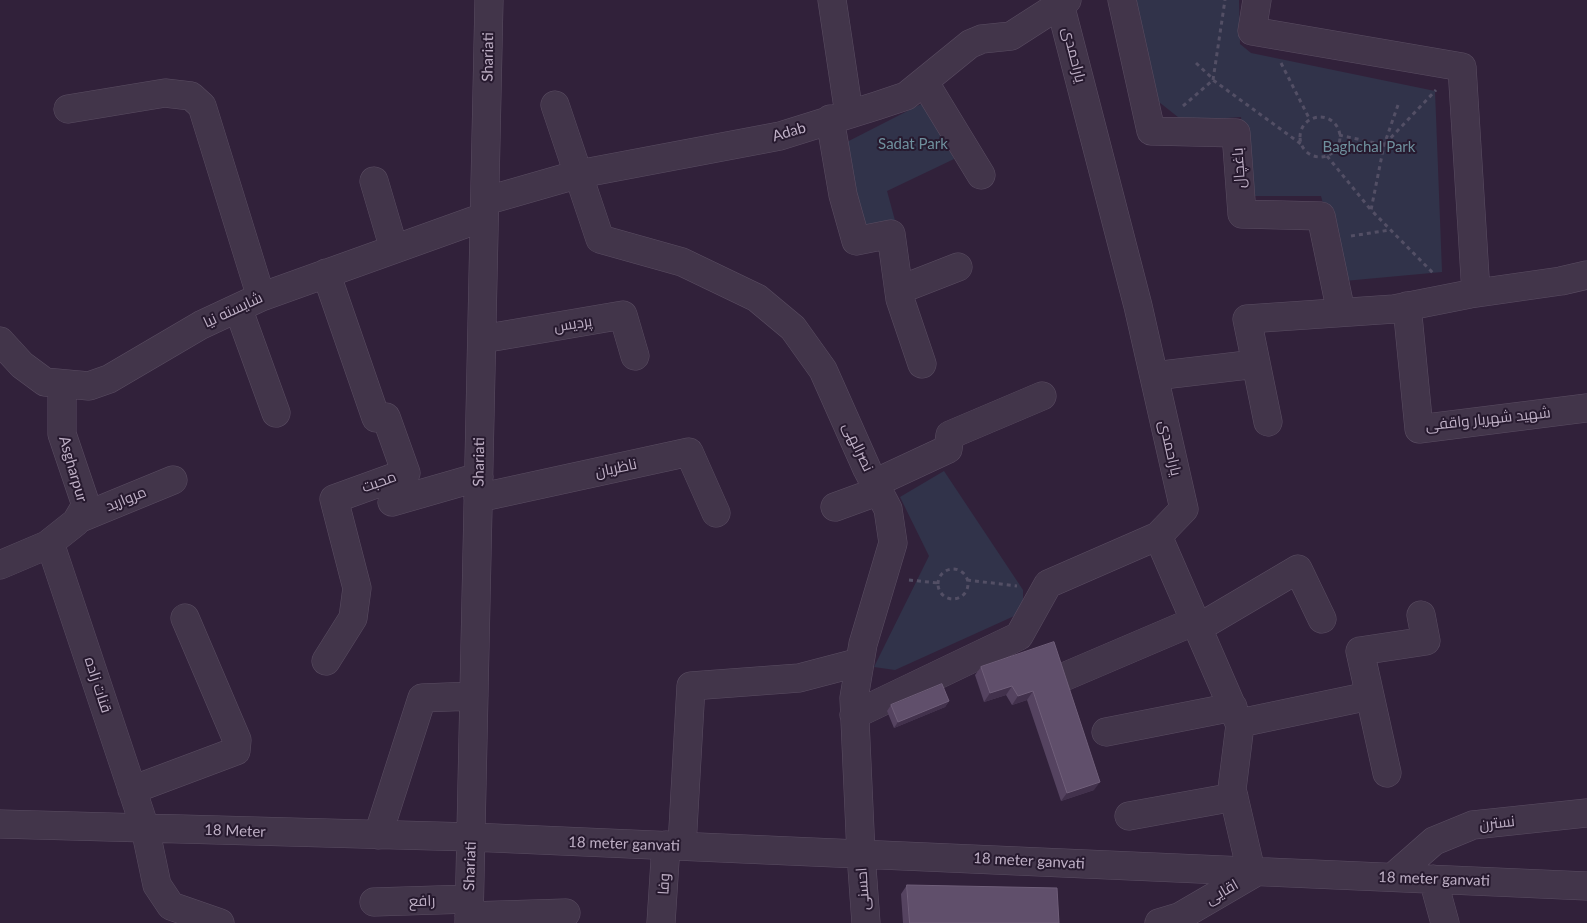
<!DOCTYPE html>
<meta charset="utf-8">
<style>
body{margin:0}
canvas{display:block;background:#31213a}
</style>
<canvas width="1587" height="923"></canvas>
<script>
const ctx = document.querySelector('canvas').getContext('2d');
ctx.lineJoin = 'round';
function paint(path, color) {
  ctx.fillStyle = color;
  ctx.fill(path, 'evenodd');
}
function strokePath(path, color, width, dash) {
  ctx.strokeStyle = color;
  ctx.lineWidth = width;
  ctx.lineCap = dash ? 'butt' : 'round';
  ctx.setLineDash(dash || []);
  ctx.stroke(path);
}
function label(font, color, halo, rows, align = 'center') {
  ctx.font = font + ' Lato,Cairo,sans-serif';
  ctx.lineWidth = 4;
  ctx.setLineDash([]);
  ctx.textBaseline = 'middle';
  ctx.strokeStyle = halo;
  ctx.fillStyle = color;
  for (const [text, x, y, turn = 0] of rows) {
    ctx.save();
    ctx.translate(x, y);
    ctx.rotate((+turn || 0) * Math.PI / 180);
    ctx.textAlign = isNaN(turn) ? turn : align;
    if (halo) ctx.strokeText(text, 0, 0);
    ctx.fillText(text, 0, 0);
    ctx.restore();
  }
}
const green = new Path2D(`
 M1136 0H1239L1240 44 1251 53 1435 91 1442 272 1344 281 1321 196H1253L1241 117 1183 121 1159 102Z
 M929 100 954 159 887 191 897 228 862 229 841 145Z
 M944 471 1023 590V612L895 670 874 667 929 556 900 497Z`);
const path = new Path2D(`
 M1196 63 1213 79
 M1281 63 1310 120
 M1213 80 1225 0
 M1398 105 1384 145 1371 210 1435 275
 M1183 106 1213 80 1301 144
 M1300 137a20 20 0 1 1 40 0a20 20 0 1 1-40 0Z
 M1339 135 1384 145 1436 90
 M1327 156 1371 210
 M1351 236 1390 230
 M938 584a15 15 0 1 1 30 0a15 15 0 1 1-30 0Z
 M909 580 938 583
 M967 580 1017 586`);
const minor = new Path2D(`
 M832 0 849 114
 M1122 0 1151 131 1236 133 1242 214 1321 216 1341 312
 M1257 0 1252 31 1462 67 1476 293
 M1058 6 1063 16 1138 306 1184 509 1158 536 1240 725 1232 789 1251 871
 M925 83 981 175
 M555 105 600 239 682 262 757 298 793 328 823 370 867 469 888 509 893 543 863 644 854 698 861 854 866 923
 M68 109 165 93 191 96 202 106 261 297
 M830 119 843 195 856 241 891 234 900 299 922 364
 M374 181 394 249
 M485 201 579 174 780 136 876 106 906 96 970 44 982 39 1011 36 1067 0
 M326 273 376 418 386 417 406 473 334 499 357 588 353 618 326 661
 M899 290 958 267
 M1407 306 1419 429 1587 408
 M238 308 276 413
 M482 339 623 315 635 356
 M0 341 22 365 45 382 89 386 109 379 201 325 261 297 484 217
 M1154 376 1256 364
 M1268 422 1247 319 1394 309 1470 294 1561 281 1587 275
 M875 483 948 449 950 435 1042 396
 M478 498 689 452 716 513
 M392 502 479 477
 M835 507 879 491
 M78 519 173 480
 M50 543 145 828 157 885 171 906 220 923
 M0 565 47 545 76 522 86 505 62 434V385
 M1198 628 1298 569 1322 619
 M1059 679 1195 621
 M854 715 1019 636 1048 584 1158 536
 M1240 723 1369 696
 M1106 732 1233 707
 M1387 773 1360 651 1426 641 1421 615
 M132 790 236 751 237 740 185 618
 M1129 816 1234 797
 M0 824 471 837 1587 886
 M378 835 422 698 474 696
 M682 846 691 686 799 678 860 662
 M1393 877 1434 841 1473 825 1587 813
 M1433 879 1445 923
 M374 902 469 899
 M469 916 566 913
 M469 923 489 0
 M661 923 666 845
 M1159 923 1179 917 1258 871`);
const wall = new Path2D(`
 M1054 642 1094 790 1061 801 1027 700 1012 705 1006 695 984 702 975 675 981 667Z
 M949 701 945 707 894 728 887 711 891 705Z
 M907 885 1059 923H903L901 894Z`);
const shadedWall = new Path2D(`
 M1012 686 1006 695 984 702 990 693Z
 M1033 691 1027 700 1012 705 1018 696Z
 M949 701 945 707 894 728 898 722Z
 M1100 782 1094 790 1061 801 1067 793Z`);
const building = new Path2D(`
 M1054 642 1100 782 1067 793 1033 691 1018 696 1012 686 990 693 981 667Z
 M942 684 949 701 898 722 891 705Z
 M907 885 1057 888 1059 923H910Z`);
const streetNames = [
 ["یاراحمدی",1074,55,76],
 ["Shariati",488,57,-89],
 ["Adab",789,132,-16],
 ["باغچال",1239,168,-94],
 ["شایسته نیا",233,310,-25],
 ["پردیس",573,324,-9],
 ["شهید شهریار واقفی",1488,419,-6],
 ["نصرالهی",858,447,65],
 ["یاراحمدی",1170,448,77],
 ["Shariati",479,462,-89],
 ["ناظریان",616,468,-12],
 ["Asgharpur",73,469,74],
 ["محبت",379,482,-20],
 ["مروارید",126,499,-22],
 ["قنات زاده",98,685,72],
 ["نسترن",1497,823,-6],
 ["18 Meter",235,831,2],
 ["18 meter ganvati",624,844,2],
 ["18 meter ganvati",1029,861,3],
 ["Shariati",470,866,-88],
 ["18 meter ganvati",1434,879,2],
 ["وفا",664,884,-87],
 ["احسنی",863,889,-94],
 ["اقایی",1222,892,-30],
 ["رافع",422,901,-2]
];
const parkNames = [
 ["Sadat Park",913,144],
 ["Baghchal Park",1369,147]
];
paint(green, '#31334a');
strokePath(minor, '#5a4d62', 29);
strokePath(path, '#534f65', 3, [4, 4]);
strokePath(minor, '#42354a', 28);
paint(wall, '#554360');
paint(shadedWall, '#42314c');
paint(building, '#604f6b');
strokePath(building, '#6f5e79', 1);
label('15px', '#bfb0c6', '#271a2f', streetNames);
label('15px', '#6f909d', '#271a2f', parkNames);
</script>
